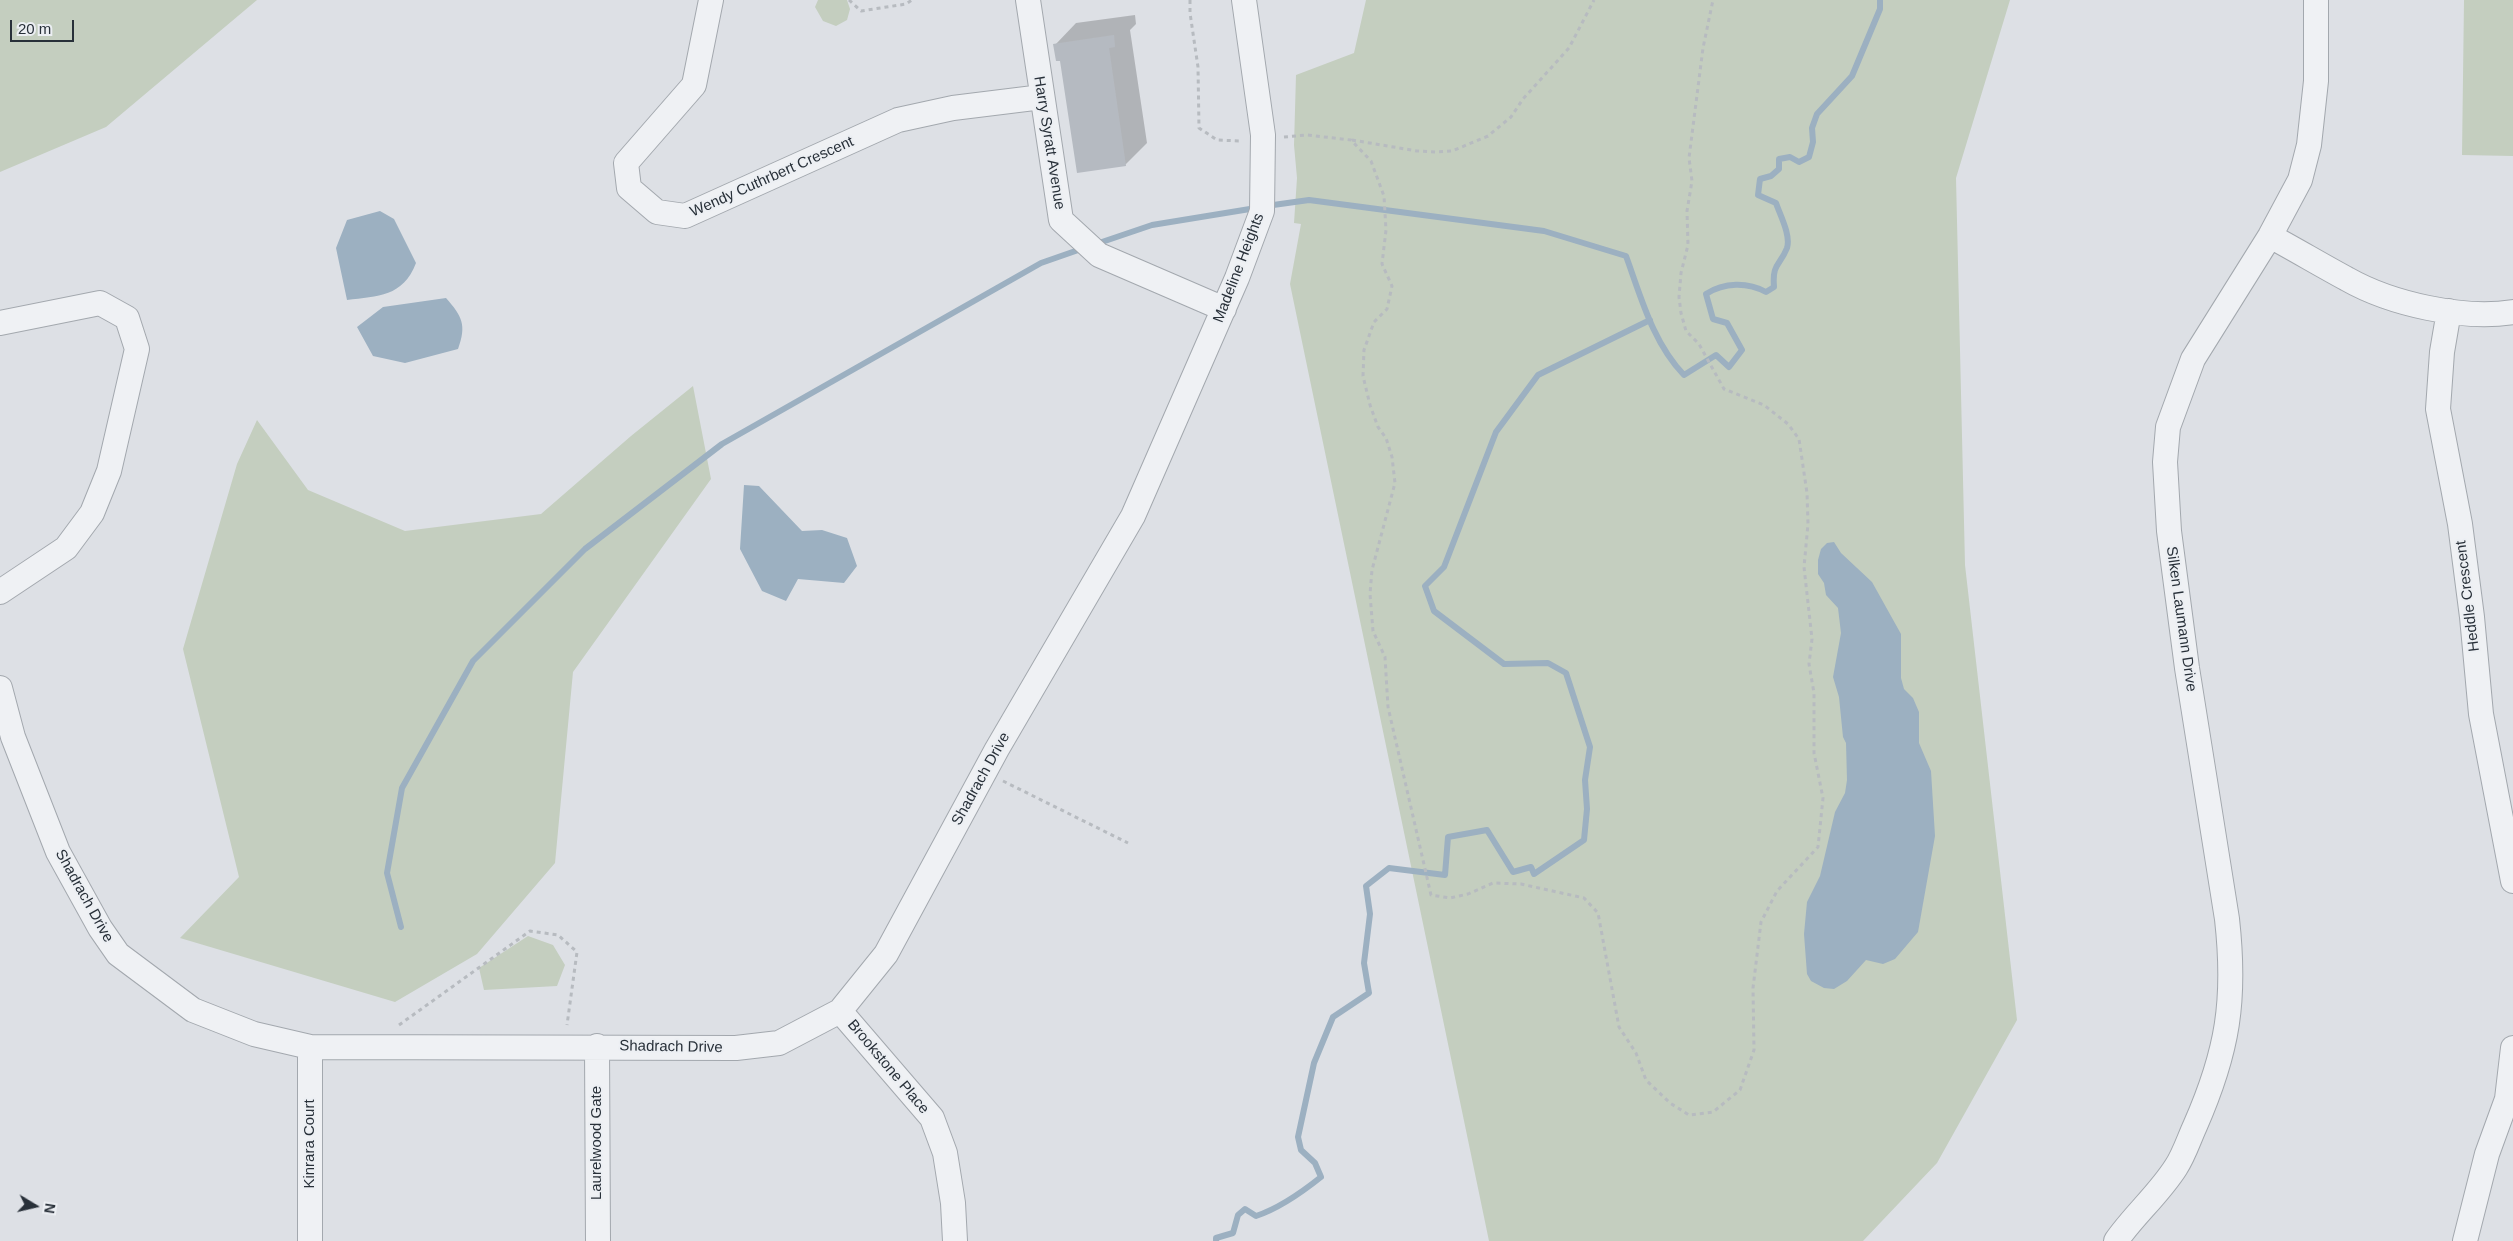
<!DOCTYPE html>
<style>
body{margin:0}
#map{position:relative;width:2513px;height:1241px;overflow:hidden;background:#dde0e5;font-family:Helvetica,sans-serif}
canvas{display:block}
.north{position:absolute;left:10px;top:1181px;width:50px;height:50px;-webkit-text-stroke:4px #eceff3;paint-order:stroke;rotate:99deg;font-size:14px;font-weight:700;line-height:20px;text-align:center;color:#283039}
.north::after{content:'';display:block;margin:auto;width:18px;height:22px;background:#283039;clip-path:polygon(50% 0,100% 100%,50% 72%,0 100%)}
.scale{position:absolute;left:10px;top:20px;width:64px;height:22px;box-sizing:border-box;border:2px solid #283039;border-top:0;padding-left:6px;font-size:15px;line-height:18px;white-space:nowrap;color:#283039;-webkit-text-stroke:4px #eceff3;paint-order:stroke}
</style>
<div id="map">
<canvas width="2513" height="1241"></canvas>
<div class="north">N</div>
<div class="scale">20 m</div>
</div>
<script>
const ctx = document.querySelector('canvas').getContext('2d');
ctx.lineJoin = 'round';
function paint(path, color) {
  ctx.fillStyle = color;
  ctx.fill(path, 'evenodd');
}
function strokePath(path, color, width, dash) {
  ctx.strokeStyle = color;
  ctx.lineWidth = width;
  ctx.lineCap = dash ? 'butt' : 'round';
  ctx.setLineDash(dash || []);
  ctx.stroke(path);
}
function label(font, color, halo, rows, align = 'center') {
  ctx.font = font + ' Helvetica,sans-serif';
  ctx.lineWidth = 4;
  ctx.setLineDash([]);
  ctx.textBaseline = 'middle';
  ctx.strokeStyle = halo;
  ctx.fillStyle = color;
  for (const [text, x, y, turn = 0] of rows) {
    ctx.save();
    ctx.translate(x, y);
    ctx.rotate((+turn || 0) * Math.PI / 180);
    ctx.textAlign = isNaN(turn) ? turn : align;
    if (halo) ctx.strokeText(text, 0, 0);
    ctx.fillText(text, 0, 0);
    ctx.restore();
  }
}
const green = new Path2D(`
 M0 0H257L106 127 0 172Z
 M818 0H847L850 9 847 20 836 26 823 21 815 7Z
 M1366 0H2010L1956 178 1965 565 2017 1020 1937 1163 1863 1241H1489L1290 284 1301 224 1294 223 1297 178 1294 145 1296 75 1354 53Z
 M2464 0H2513V156L2462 155Z
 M693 386 711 479 573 672 555 863 477 954 395 1002 180 938 239 877 183 649 237 464 257 420 308 490 405 531 541 514 631 436Z
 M528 936 553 945 565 965 557 986 484 990 479 968Z`);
const water = new Path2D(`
 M380 211 394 219 416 263C403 297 378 296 347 300L336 248 347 220Z
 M446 298C462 316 467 325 458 349L405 363 373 356 357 327 383 307Z
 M744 485 759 486 802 531 822 530 847 538 857 566 844 583 798 579 786 601 762 591 740 549Z
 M1834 542 1841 553 1872 582 1901 634V678L1904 689 1913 698 1919 712V743L1931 771 1935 836 1918 932 1895 959 1883 964 1866 960 1847 981 1834 989 1824 988 1811 981 1807 974 1804 934 1807 902 1820 876 1835 812 1845 793 1847 780 1846 743 1843 737 1839 697 1833 677 1841 633 1838 608 1826 595 1824 583 1818 574V560L1821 549 1827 543Z`);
const shadow = new Path2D(`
 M1135 15 1136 24 1130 30 1147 143 1125 165 1055 45 1076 23Z`);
const stream = new Path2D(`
 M1266 206 1309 200 1544 231 1626 256C1641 297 1653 343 1684 375L1716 355 1729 367 1742 350 1727 323 1713 319 1706 294C1724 282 1748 282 1766 292L1774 287C1772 263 1780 266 1787 248 1791 235 1780 215 1776 203L1758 195 1760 179 1771 176 1779 169V159L1790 157 1799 162 1809 157 1813 142 1812 128 1817 114 1852 76 1880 9V0
 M1096 244 1152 225 1256 208
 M401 927 387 873 402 788 473 661 585 549 722 444 1041 263 1084 248
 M1216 1241V1238L1233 1233 1238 1215 1245 1209 1256 1216C1280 1208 1301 1193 1321 1177L1315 1163 1301 1150 1298 1137 1314 1063 1333 1017 1369 993 1364 963 1370 914 1366 886 1389 868 1445 875 1448 837 1487 830 1513 872 1531 867 1534 874 1584 840 1587 809 1585 780 1590 747 1566 673 1548 663 1504 664 1434 611 1425 586 1444 567 1496 432 1538 375 1650 320`);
const building = new Path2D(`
 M1114 35 1115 47 1109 48 1126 166 1077 173 1060 61H1056L1053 44Z`);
const path = new Path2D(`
 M849 0 861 11 906 4 912 0
 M1190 0V13L1198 67 1199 128 1217 140 1240 141
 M1284 137 1307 135 1351 140 1371 161 1384 196 1386 230 1382 264 1392 286 1387 309 1374 322 1364 350 1363 376 1370 405 1378 427 1386 438 1392 457 1395 483 1372 570 1370 594 1373 631 1385 657 1388 707 1431 895 1450 898 1468 894 1493 883 1521 884 1584 898 1598 913 1619 1027 1636 1053 1646 1080 1670 1103 1689 1115 1713 1112 1740 1090 1754 1050 1753 988 1761 922 1777 891 1818 847 1823 798 1814 753V693L1809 664 1812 639 1804 567 1808 524 1807 493 1799 439 1788 424 1764 405 1724 389 1699 344 1686 331 1681 313 1679 297 1681 273 1688 245 1687 211 1692 181 1689 158 1703 48 1713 0
 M1352 140 1417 151 1437 152 1452 151 1488 136 1511 117 1523 99 1569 48 1594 0
 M1003 781 1128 843
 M399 1025 530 931 558 935 577 952 567 1025`);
const minor = new Path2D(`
 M711 0 694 85 626 163 629 188 657 212 685 216 898 120 953 108 1042 97
 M1028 0 1061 220 1099 255 1224 309
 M2270 236C2296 250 2321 265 2347 279 2391 304 2463 320 2513 312
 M2449 311 2442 352 2438 409 2460 524 2472 617 2481 714 2513 881
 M0 323 100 303 127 318 137 349 109 471 92 513 66 548 0 592
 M0 688 13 737 58 852 100 928 118 954 193 1010 254 1034 310 1047 736 1048 779 1043 840 1011 886 954 997 749 1133 516 1237 278 1262 211 1263 135 1244 0
 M840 1011 932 1118 945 1153 953 1203 955 1241
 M597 1046 598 1241
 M310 1047V1241
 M2116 1241C2134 1215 2159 1194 2176 1167 2184 1155 2189 1139 2195 1126 2228 1051 2236 1000 2227 919L2187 668 2169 531 2165 462 2168 427 2193 359 2270 236 2300 180 2309 145 2316 81V0
 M2465 1241 2487 1154 2507 1099 2513 1048`);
const streetNames = [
 ["Harry Syratt Avenue",1049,143,81],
 ["Wendy Cuthrbert Crescent",772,177,-24],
 ["Madeline Heights",1239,268,-69],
 ["Heddle Crescent",2468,596,-97],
 ["Silken Laumann Drive",2181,619,82],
 ["Shadrach Drive",981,779,-61],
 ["Shadrach Drive",84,896,61],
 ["Shadrach Drive",671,1047,1],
 ["Brookstone Place",888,1067,50],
 ["Laurelwood Gate",597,1143,-90],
 ["Kinrara Court",310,1144,-90]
];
paint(green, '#c4cebf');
paint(water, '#9cb0c1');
paint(shadow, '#0003');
strokePath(stream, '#9cb0c1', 6);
paint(building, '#b5bac1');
strokePath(minor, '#a3a8ae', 26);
strokePath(path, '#b7bbc0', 3, [4, 4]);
strokePath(minor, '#eff1f4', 24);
label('15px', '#283039', '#eceff3', streetNames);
</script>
